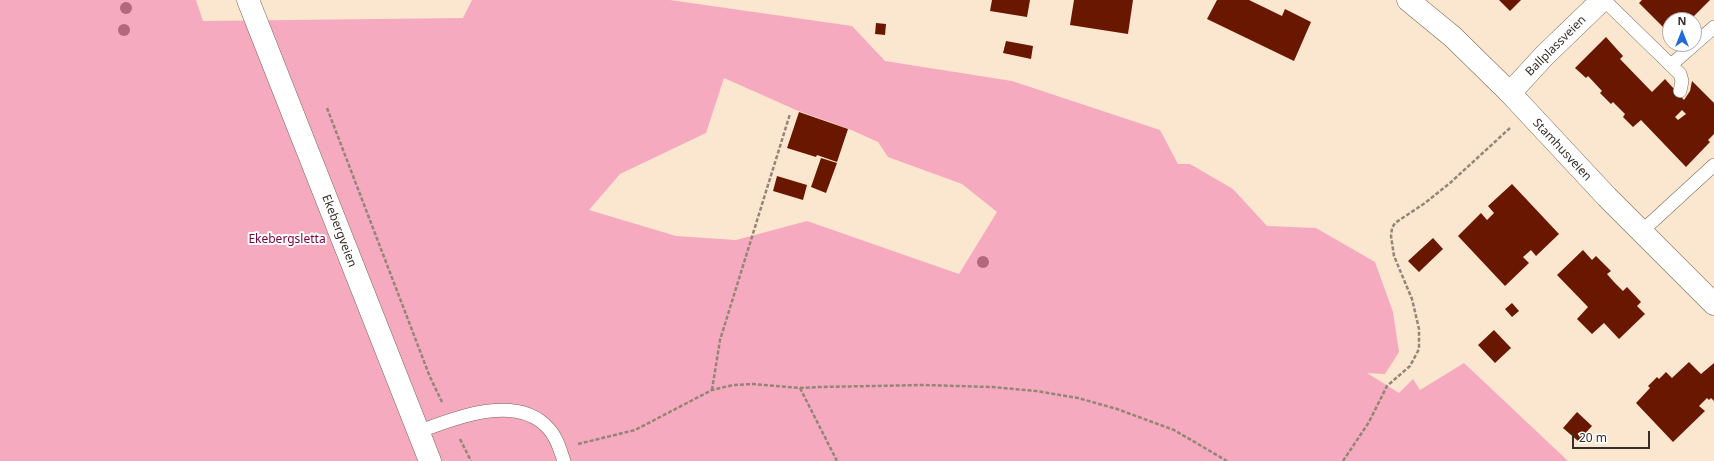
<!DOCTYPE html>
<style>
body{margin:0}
#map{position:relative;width:1714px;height:461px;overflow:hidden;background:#fbe6cf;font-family:"Noto Sans",sans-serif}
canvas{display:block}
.north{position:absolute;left:1662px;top:12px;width:40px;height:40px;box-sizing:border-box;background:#fff;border:1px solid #afaca9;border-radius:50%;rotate:0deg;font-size:11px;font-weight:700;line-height:16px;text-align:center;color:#372f27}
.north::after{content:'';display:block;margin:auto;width:14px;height:18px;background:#226bd6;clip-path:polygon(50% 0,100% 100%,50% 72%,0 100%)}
.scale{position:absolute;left:1572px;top:431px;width:78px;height:18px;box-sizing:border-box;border:2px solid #372f27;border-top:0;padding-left:5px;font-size:12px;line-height:14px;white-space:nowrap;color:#372f27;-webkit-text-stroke:3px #fff;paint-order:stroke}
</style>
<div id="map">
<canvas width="1714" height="461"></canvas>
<div class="north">N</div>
<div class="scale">20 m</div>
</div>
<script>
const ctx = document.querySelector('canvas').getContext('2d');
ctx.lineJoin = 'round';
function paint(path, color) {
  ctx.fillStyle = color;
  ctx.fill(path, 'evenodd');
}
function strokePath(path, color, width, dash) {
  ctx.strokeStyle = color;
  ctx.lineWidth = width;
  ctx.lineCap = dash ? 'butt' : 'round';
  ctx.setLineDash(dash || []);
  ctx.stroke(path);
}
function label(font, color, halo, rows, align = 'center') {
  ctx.font = font + ' "Noto Sans",sans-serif';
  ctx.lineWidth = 4;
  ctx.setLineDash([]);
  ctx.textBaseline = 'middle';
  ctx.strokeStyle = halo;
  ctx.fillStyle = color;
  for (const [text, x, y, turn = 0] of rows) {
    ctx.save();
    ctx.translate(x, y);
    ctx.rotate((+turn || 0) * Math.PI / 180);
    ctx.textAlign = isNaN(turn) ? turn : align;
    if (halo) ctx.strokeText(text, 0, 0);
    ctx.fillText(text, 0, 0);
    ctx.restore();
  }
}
const green = new Path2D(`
 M0 0H196L203 21 463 18 472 0H670L852 26 885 61 1012 81 1160 130 1178 164H1190L1233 189 1267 226 1316 228 1375 262 1393 312 1399 352 1385 374 1367 373 1399 393 1413 379 1420 390 1464 363 1568 461H0ZM724 78 796 110 849 129 878 142 888 157 962 184 997 212 959 274 807 221 736 240 676 236 589 210 620 174 706 133Z`);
const building = new Path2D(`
 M992 0H1030L1027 17 990 11Z
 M1074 0H1133L1128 34 1070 25Z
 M1217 0H1249L1282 16 1285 9 1311 22 1294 61 1207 19Z
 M1499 0H1521L1510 11Z
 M1642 0H1710L1690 20H1670V34L1639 3Z
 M876 23 886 24 885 35 875 34Z
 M1606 37 1623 56 1620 59 1652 92 1665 79 1684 100 1690 91 1692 81 1714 103V134L1708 140 1710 142 1686 167 1641 120 1633 127 1623 117 1625 114 1613 102 1611 104 1600 93 1602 91 1588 76 1586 78 1575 68ZM1682 110 1686 114 1678 120 1675 117Z
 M1006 41 1033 46 1031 59 1003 53Z
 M799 112 848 129 837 162 817 155 816 157 787 148Z
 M821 158 837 163 826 193 811 187Z
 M777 176 807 185 803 200 773 191Z
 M1512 184 1559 234 1536 256 1531 250 1523 257 1529 263 1505 286 1458 236 1481 213 1487 220 1494 213 1488 206Z
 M1433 238 1443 249 1419 272 1408 261Z
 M1583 250 1592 260 1596 256 1611 271 1607 274 1614 282 1623 291 1627 287 1641 302 1637 306 1645 314 1619 339 1604 323 1592 334 1577 319 1588 307 1557 275Z
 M1512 303 1519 311 1512 317 1505 309Z
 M1494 330 1511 348 1495 363 1478 345Z
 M1689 362 1701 374 1714 363V401L1711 398 1709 400 1707 398 1699 406 1705 411 1673 442 1636 403 1650 388 1648 386 1657 377 1659 379 1666 372 1672 378Z
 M1577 412 1592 426 1578 441 1563 428Z`);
const path = new Path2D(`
 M327 108 430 377 442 402
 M800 388 837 461
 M712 390 720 340 790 114
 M460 439 471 461
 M578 444 635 430 712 390 733 385 753 384 800 388 820 387 923 385 992 387 1036 391 1078 398 1117 409 1174 430 1227 461
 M1343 461 1369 422 1387 386 1410 366 1419 349V329L1412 299 1394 256 1391 236 1392 228 1395 223 1425 203 1450 183 1510 128`);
const service = new Path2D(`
 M1604 0 1680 74 1682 81 1680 91
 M1671 65 1714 27
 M1641 232 1714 165
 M418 432C454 418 517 393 548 428 557 437 560 450 564 461`);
const minor = new Path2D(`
 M1510 93 1544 56 1602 0`);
const tertiary = new Path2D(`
 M248 0 430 461
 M1408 0 1453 37 1510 93 1607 197 1714 304`);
const trees = [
 [126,8],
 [124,30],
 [983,262]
];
const streetNames = [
 ["Ballplassveien",1556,46,-45],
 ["Stamhusveien",1562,150,47],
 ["Ekebergveien",339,231,69]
];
const parkNames = [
 ["Ekebergsletta",287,240]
];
paint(green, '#f6aabf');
paint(building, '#6a1700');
strokePath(service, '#7a6854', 14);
strokePath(minor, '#7a6854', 23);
strokePath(tertiary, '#7a6854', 23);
strokePath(path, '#948677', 2.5, [4, 2]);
strokePath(service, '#fff', 13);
strokePath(minor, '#fff', 22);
strokePath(tertiary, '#fff', 22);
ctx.fillStyle = '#b3687e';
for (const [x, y] of trees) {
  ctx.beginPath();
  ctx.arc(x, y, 6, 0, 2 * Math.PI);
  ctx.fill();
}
label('12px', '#372f27', '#fff', streetNames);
label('12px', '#78003b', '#fff', parkNames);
</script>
